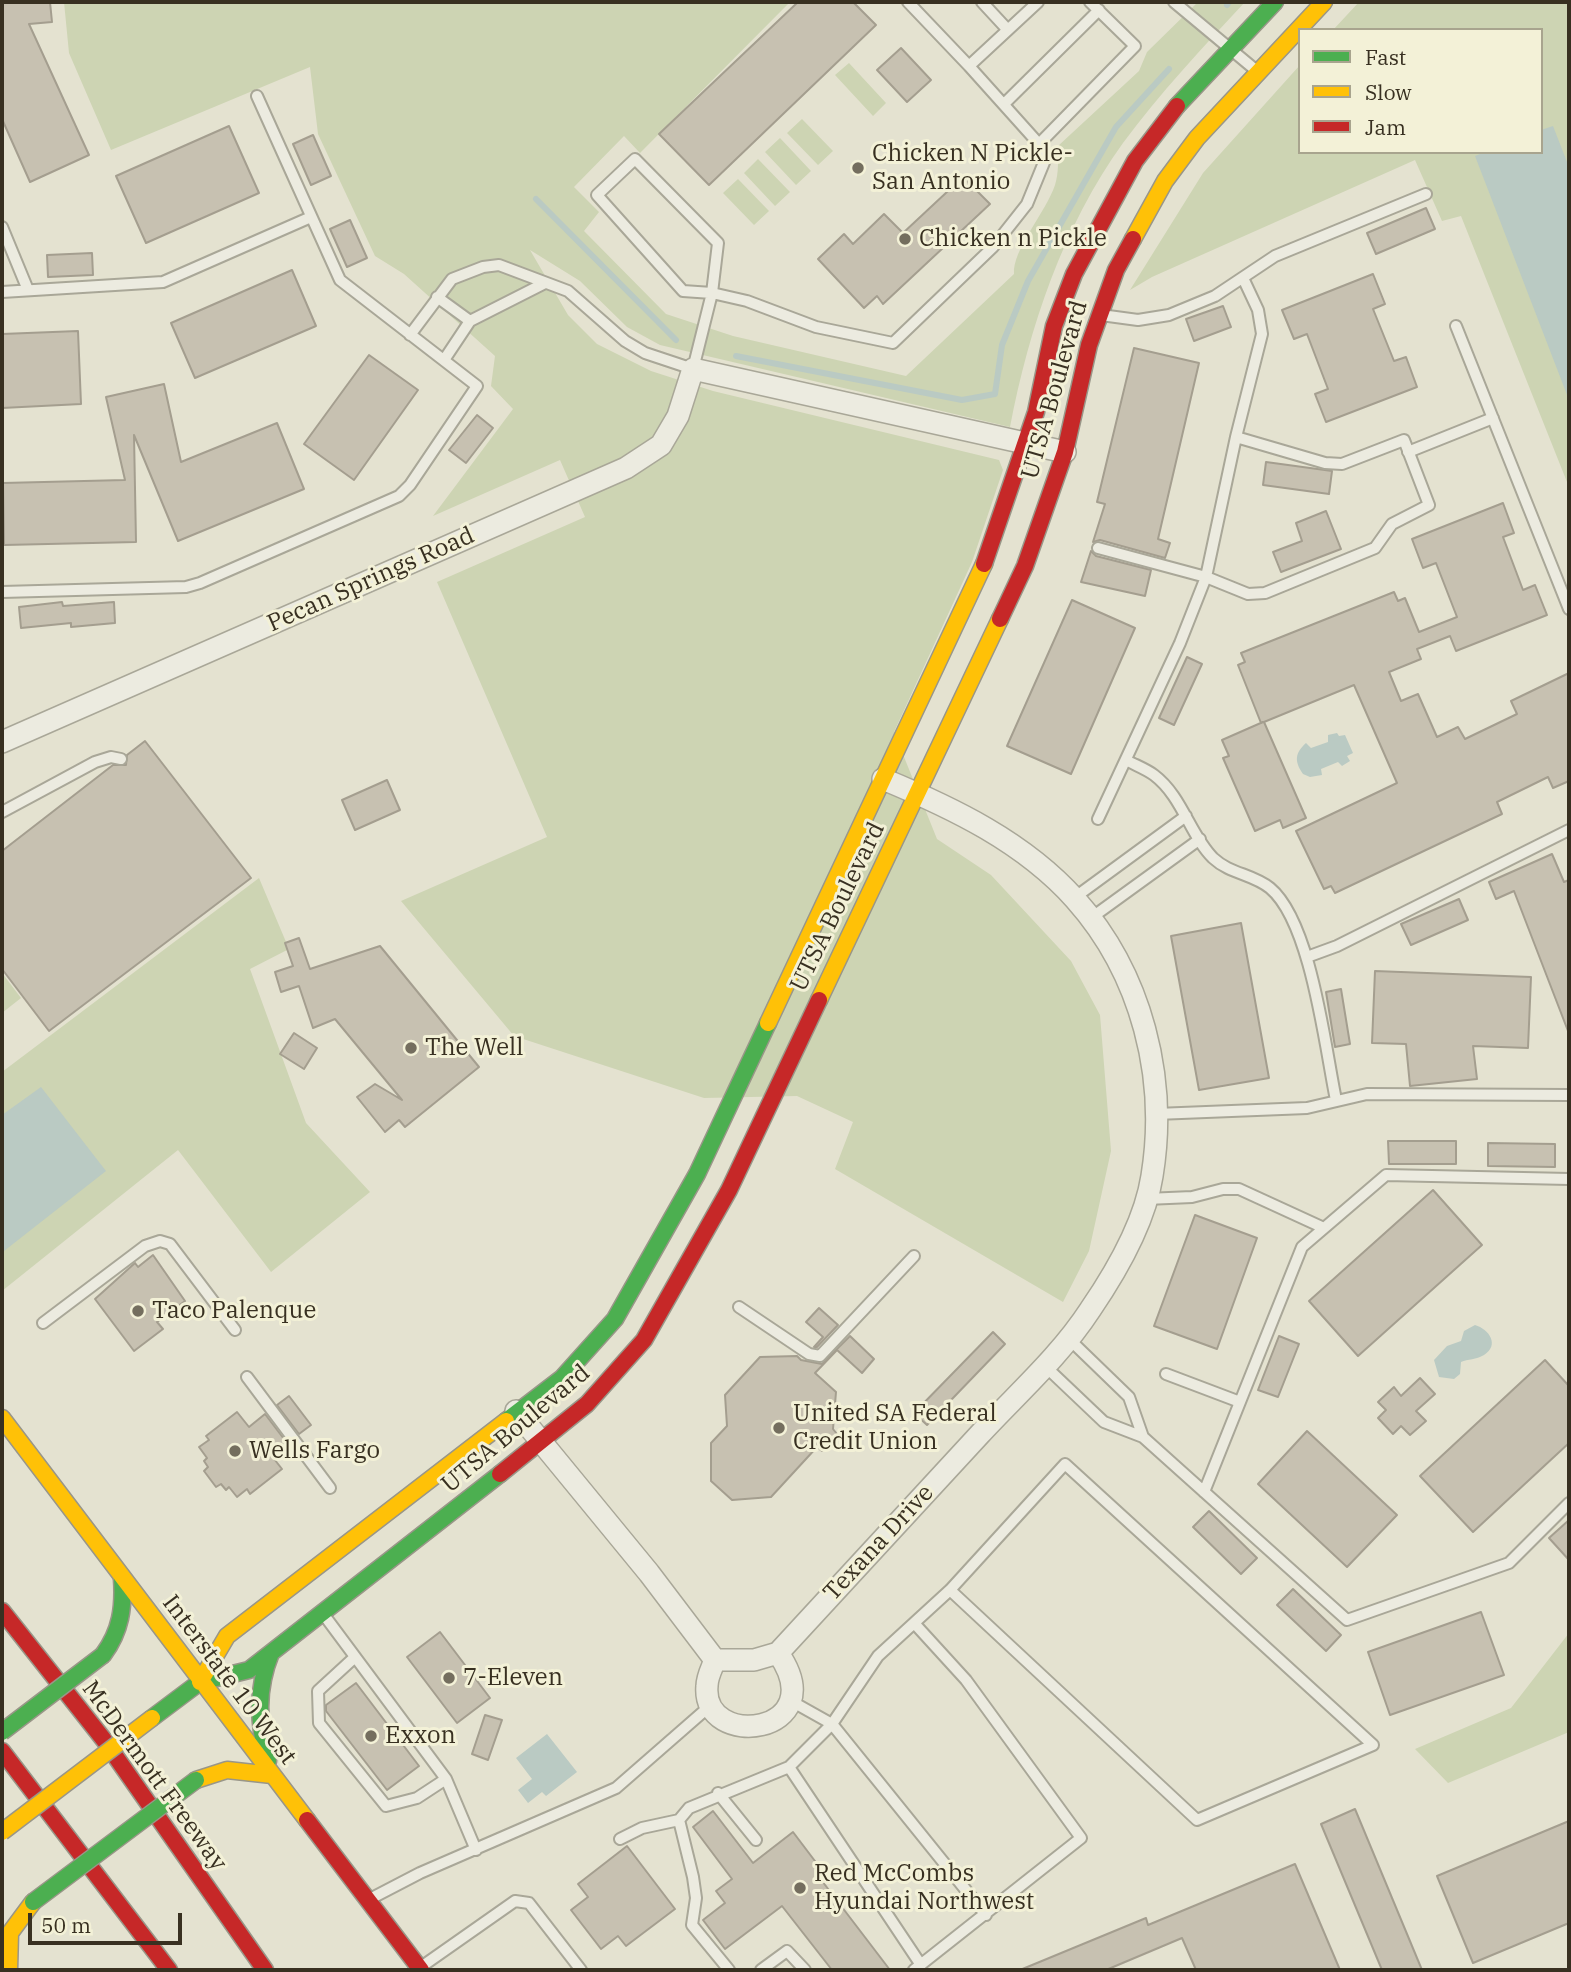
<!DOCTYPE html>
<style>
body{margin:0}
#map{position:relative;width:1571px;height:1972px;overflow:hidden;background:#e4e2d0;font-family:"IBM Plex Serif",serif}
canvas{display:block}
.frame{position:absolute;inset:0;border:4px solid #383021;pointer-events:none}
.legend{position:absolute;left:1298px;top:28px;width:245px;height:126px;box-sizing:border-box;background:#f3f1d7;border:2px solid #a8a48e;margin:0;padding:9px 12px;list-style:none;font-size:21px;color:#383021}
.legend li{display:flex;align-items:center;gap:14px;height:35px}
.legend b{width:35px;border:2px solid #a8a48e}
.scale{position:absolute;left:28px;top:1913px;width:154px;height:32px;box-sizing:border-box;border:4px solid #383021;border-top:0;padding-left:9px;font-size:21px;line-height:24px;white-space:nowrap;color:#383021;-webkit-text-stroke:5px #f3f1d7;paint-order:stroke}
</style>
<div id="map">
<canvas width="1571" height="1972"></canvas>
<div class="frame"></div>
<ul class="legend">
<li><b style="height:9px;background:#4caf50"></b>Fast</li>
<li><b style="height:9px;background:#ffc107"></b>Slow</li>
<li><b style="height:9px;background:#c62828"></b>Jam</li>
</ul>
<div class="scale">50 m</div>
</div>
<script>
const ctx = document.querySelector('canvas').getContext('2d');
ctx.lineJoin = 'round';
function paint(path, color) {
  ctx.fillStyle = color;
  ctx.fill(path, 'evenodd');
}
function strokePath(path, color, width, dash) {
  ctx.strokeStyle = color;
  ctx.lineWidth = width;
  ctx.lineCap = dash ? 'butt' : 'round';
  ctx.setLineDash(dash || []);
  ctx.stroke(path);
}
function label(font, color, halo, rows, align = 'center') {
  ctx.font = font + ' "IBM Plex Serif",serif';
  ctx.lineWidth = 6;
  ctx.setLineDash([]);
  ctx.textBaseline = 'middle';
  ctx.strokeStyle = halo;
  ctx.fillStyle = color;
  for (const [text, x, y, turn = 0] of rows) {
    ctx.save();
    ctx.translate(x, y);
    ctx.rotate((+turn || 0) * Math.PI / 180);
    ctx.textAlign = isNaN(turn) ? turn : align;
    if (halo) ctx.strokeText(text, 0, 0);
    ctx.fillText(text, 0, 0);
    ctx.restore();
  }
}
const green = new Path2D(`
 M64 2H790L640 153 624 136 574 187 599 212 584 231 666 314 733 336 906 376 1014 274C1012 250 1046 212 1055 185 1059 173 1058 158 1058 146L1139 71 1147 52 1198 2H1245C1203 47 1160 93 1123 143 1063 226 1029 328 1010 427L660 345 627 327 580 281 530 250 568 315 597 344 651 371 713 391 999 460 1003 470 972 562 894 732 937 839 991 875 1071 961 1100 1015 1111 1151 1089 1251 1063 1302 835 1169 853 1122 797 1096 704 1098 514 1036 401 901 547 837 437 582 585 517 560 460 433 516 513 409 491 386 495 356 404 274 375 256 318 134 310 67 111 150 69 53Z
 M1359 2H1569V487L1461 216 1442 221 1415 160 1152 277 1130 290 1203 173 1300 65V152H1541V30H1333Z
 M849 63 886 103 873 116 835 75Z
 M802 119 833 151 818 165 787 133Z
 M780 138 811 171 796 185 765 152Z
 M758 159 790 192 775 206 744 173Z
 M738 179 769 211 754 225 723 193Z
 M259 878 289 949 250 969 306 1123 370 1192 271 1272 178 1150 2 1291V1072Z
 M2 973 21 998 2 1013Z
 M1569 1633V1732L1448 1783 1415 1749 1511 1708Z`);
const water = new Path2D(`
 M1553 126 1569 167V400L1475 156 1485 152H1541V130Z
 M1337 733 1339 736 1345 735 1353 753 1347 756 1350 761 1342 766 1338 762 1321 769 1322 775 1310 777 1303 774C1294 761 1295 753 1306 743L1311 748 1328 742V735Z
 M41 1087 106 1171 4 1251 2 1115Z
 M1475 1325C1489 1329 1500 1345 1484 1355 1476 1360 1468 1359 1461 1362L1460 1374 1454 1379 1439 1377 1434 1360 1447 1346 1461 1341 1464 1331Z
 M547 1734 577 1772 546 1796 542 1792 528 1803 518 1790 532 1779 516 1758Z`);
const stream = new Path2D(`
 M1227 5 1229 2
 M536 199 676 340
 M736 356 962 400 995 394 1002 345 1028 281 1116 127 1169 69`);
const building = new Path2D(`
 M2 2H50L52 22 29 24 89 155 30 182 2 119Z
 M798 2H853L876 25 709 185 659 134Z
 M901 48 931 80 907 102 877 70Z
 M229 126 259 193 146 243 116 176Z
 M313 135 331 176 311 185 293 144Z
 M963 177 990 204 883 304 877 296 864 308 818 259 844 234 853 244 884 214 903 233Z
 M1426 208 1435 229 1376 254 1367 233Z
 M350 220 367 258 347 267 330 229Z
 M92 253 93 275 48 277 47 255Z
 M292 270 316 326 195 378 171 323Z
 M1373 274 1385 304 1373 309 1394 361 1406 357 1417 387 1326 422 1315 394 1328 389 1307 334 1294 339 1282 310Z
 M1223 306 1231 327 1194 341 1186 319Z
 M78 331 81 404 2 408V334Z
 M1134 348 1199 363 1158 539 1170 543 1165 558 1100 540 1093 542 1105 504 1097 502Z
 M369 355 418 390 354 480 304 444Z
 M164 384 181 462 277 423 304 489 178 541 134 435 136 542 4 545 3 483 125 480 106 397Z
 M477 415 493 428 466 463 449 450Z
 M1266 462 1332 471 1329 494 1263 485Z
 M1503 503 1514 533 1503 537 1523 590 1535 585 1547 615 1456 651 1450 636 1417 649 1421 659 1389 672 1401 701 1418 694 1437 737 1458 727 1465 739 1517 714 1511 701 1569 673V781L1553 788 1548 777 1497 802 1502 814 1335 893 1331 886 1324 889 1296 831 1397 783 1354 685 1264 722 1306 818 1283 828 1280 820 1255 831 1223 758 1229 756 1222 740 1263 722 1261 723 1238 665 1245 662 1241 653 1394 592 1398 601 1405 598 1419 632 1457 617 1436 563 1423 568 1412 539Z
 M1326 511 1341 549 1281 572 1273 552 1302 541 1296 523Z
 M1091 551 1096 556 1151 570 1145 596 1081 582Z
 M1072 600 1135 628 1071 774 1007 746Z
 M62 602 63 606 114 602 115 623 71 627V623L21 628 19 607Z
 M1187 657 1202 664 1174 725 1159 718Z
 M145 741 251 878 49 1031 2 969V851L113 765H126L127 755Z
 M387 780 400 810 355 830 342 800Z
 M1552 854 1564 882 1569 880 1568 1031 1514 891 1496 899 1489 882Z
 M1459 899 1468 920 1411 945 1401 924Z
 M1241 923 1269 1078 1199 1090 1171 936Z
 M299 938 310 969 380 946 479 1067 405 1127 399 1120 385 1132 357 1097 375 1084 402 1100 335 1019 313 1028 299 986 281 992 275 972 293 966 285 943Z
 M1375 971 1531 977 1528 1048 1473 1046 1477 1079 1410 1086 1406 1044 1372 1043Z
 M1341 989 1350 1044 1335 1047 1326 992Z
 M294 1033 317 1048 304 1069 280 1054Z
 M1388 1141H1456V1164H1389Z
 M1488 1143 1555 1144V1167L1488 1166Z
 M1433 1190 1482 1245 1358 1356 1309 1301Z
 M1195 1215 1257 1238 1217 1349 1154 1326Z
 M153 1255 185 1301 157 1322 163 1329 134 1351 95 1299 135 1263 138 1267Z
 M819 1308 838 1325 817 1347H814L823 1337 806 1322Z
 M993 1332 1005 1344 927 1425 914 1413Z
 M850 1336 874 1359 862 1373 837 1350 815 1373 836 1392 833 1429 837 1434 822 1451 817 1447 771 1497 732 1500 711 1481V1443L727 1426 725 1395 760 1357 797 1356 801 1360 822 1364Z
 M1279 1336 1299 1344 1278 1397 1258 1390Z
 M1545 1360 1569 1386V1443L1473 1532 1420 1476Z
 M1420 1378 1435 1394 1416 1411 1426 1421 1410 1435 1401 1426 1393 1434 1378 1418 1386 1410 1378 1402 1394 1387 1401 1396Z
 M289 1396 311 1425 299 1434 277 1405Z
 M237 1412 249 1427 265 1414 287 1443 271 1455 282 1469 250 1494 247 1489 237 1497 229 1487 226 1490 221 1484 216 1487 204 1471 208 1467 204 1461 207 1458 199 1447 209 1440 206 1436Z
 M1307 1431 1397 1515 1347 1567 1258 1484Z
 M1209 1511 1257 1558 1241 1574 1193 1527Z
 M1569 1520V1560L1549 1538Z
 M1293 1589 1341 1635 1326 1651 1277 1605Z
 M1481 1612 1504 1675 1390 1715 1368 1652Z
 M440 1632 490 1698 457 1723 407 1657Z
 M356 1683 419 1766 387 1790 326 1711V1705Z
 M485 1715 502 1720 488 1760 472 1754Z
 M1355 1809 1422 1970H1382L1321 1824Z
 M713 1811 753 1863 793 1832 824 1873 819 1877 890 1970H832L782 1906 725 1949 703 1920 725 1903 716 1891 732 1879 693 1827Z
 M1569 1821V1923L1473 1963 1437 1876Z
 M627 1846 675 1909 626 1946 618 1936 601 1949 571 1910 588 1897 578 1884Z
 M1295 1864 1340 1970H1196L1182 1938 1106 1970H1020L1146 1918 1148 1925Z`);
const lane = new Path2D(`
 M908 2 969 66
 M982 2 1007 29
 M1174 2 1258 72
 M1004 104 1099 10
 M1039 144 1135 46 1090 2
 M635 159 718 243 712 293 683 291 597 195Z
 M2 227 28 290
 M2 292 163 282 311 217
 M437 297 470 321
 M1101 315 1138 320 1169 315 1215 296 1275 256 1426 194
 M1456 326 1569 609
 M410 335 452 279 483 267 499 265 568 291 625 341 645 353 693 369 712 293 747 301 816 327 893 343 993 247 1027 204 1045 160 1039 144 969 66 1038 2
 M444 360 470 321 545 283
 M1408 452 1493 418
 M1098 548 1206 577 1248 594 1265 593 1375 548 1392 524 1429 505 1404 440 1342 464 1325 463 1236 437
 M2 592 186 587 200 583 399 496 410 485 477 386 340 280 257 96
 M1126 760C1135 765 1146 769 1154 775 1182 796 1190 835 1213 858 1230 874 1253 874 1270 888 1311 922 1325 1047 1336 1100
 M2 812 95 762 111 757 121 759
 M1098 819 1180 643 1206 577 1236 437 1262 334 1258 310 1243 278
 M1074 898 1186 816
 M1091 918 1200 839
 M1307 957 1337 946 1569 830
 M1156 1114 1307 1108 1367 1094 1569 1095
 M1146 1199 1192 1197 1223 1189H1239L1324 1228
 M739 1307 809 1354 820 1356 914 1256
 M43 1323 145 1246 160 1241 170 1244 235 1330
 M1068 1338 1129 1397 1143 1437
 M1044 1365 1104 1422 1143 1437 1347 1620 1509 1563 1569 1503
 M1166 1374 1240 1402
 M247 1377 330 1488
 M1204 1492 1302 1247 1386 1175 1569 1179
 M324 1615 446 1779 476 1850
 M355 1657 318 1691 319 1723 386 1806 417 1798 446 1779
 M791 1701 832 1724 986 1915
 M789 1767 921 1965
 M718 1793 756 1840
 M679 1820 693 1877 696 1898 692 1925 729 1970
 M620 1839 642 1828 679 1820 689 1808 789 1767 832 1724 878 1656 950 1590 1065 1464 1373 1745 1197 1820 950 1590
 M370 1899 420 1873 616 1788 711 1705
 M421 1967 515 1901 529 1903 581 1970
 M761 1970 787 1951 805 1970
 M914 1970 1081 1838 966 1680 914 1623`);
const street = new Path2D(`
 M2 742 626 468 661 445 678 416 693 369 1065 452
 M516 1411 649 1573 715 1660H754L778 1653
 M715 1660C712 1668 707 1677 707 1686 701 1751 835 1735 778 1653 845 1580 912 1507 980 1434 1017 1394 1060 1356 1090 1310 1116 1272 1145 1222 1152 1176 1168 1078 1142 974 1075 899 1024 842 953 808 883 779`);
const fast = new Path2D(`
 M1177 106 1275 2
 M506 1421 562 1378 615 1319 697 1174 768 1023
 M103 1655C121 1631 124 1607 122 1578
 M152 1718 200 1682 249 1670 500 1474
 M268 1761C258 1723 256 1690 271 1653`);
const slow = new Path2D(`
 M1133 239 1165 181 1197 138 1324 2
 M819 1000 1000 619
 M768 1023 984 564
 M2 1418 307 1820
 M200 1682 227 1636 506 1421
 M196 1780 227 1770 272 1775
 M9 1970 10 1933 33 1902`);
const jam = new Path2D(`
 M984 564 1036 412 1054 326 1074 274 1135 161 1177 106
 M1000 619 1025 566 1065 452 1089 345 1116 270 1133 239
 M500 1474 587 1404 644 1340 729 1190 819 1000
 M2 1611 104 1740 265 1970
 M2 1751 169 1970
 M307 1820 421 1970`);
const fastBridge = new Path2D(`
 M2 1732 103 1655
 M33 1902 196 1780`);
const slowBridge = new Path2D(`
 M2 1832 152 1718`);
const markers = [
 [858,168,7,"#746e5e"],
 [905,239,7,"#746e5e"],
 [411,1048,7,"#746e5e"],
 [138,1311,7,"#746e5e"],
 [779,1428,7,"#746e5e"],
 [235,1451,7,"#746e5e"],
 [449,1678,7,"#746e5e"],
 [371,1736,7,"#746e5e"],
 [800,1888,7,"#746e5e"]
];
const poiNames = [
 ["Chicken N Pickle-",872,154],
 ["San Antonio",872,182],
 ["Chicken n Pickle",919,239],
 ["The Well",425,1048],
 ["Taco Palenque",152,1311],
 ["United SA Federal",793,1414],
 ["Credit Union",793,1442],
 ["Wells Fargo",249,1451],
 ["7-Eleven",463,1678],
 ["Exxon",385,1736],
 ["Red McCombs",814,1874],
 ["Hyundai Northwest",814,1902]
];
const streetNames = [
 ["UTSA Boulevard",1055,390,-74],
 ["Pecan Springs Road",371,580,-24],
 ["UTSA Boulevard",838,907,-64],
 ["UTSA Boulevard",516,1429,-40],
 ["Texana Drive",879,1543,-47],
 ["Interstate 10 West",229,1680,53],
 ["McDermott Freeway",154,1776,54]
];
paint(green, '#cdd4b3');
paint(water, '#bacac3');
strokePath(stream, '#bacac3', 6);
paint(building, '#c7c1b1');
strokePath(building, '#a49e8f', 2);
strokePath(lane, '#a9a798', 14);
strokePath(street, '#a9a798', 24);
strokePath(fast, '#999688', 19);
strokePath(slow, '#999688', 19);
strokePath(jam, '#999688', 19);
strokePath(lane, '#ecebe0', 10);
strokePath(street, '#ecebe0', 21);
strokePath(fast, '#4caf50', 16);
strokePath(slow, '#ffc107', 16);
strokePath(jam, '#c62828', 16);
strokePath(fastBridge, '#999688', 19, []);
strokePath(slowBridge, '#999688', 19, []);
strokePath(fastBridge, '#4caf50', 16);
strokePath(slowBridge, '#ffc107', 16);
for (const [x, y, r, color] of markers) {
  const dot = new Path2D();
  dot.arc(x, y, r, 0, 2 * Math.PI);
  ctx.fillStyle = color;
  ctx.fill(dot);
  strokePath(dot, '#f3f1d7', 2.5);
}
label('24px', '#383021', '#f3f1d7', poiNames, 'left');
label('24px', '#383021', '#f3f1d7', streetNames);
</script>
